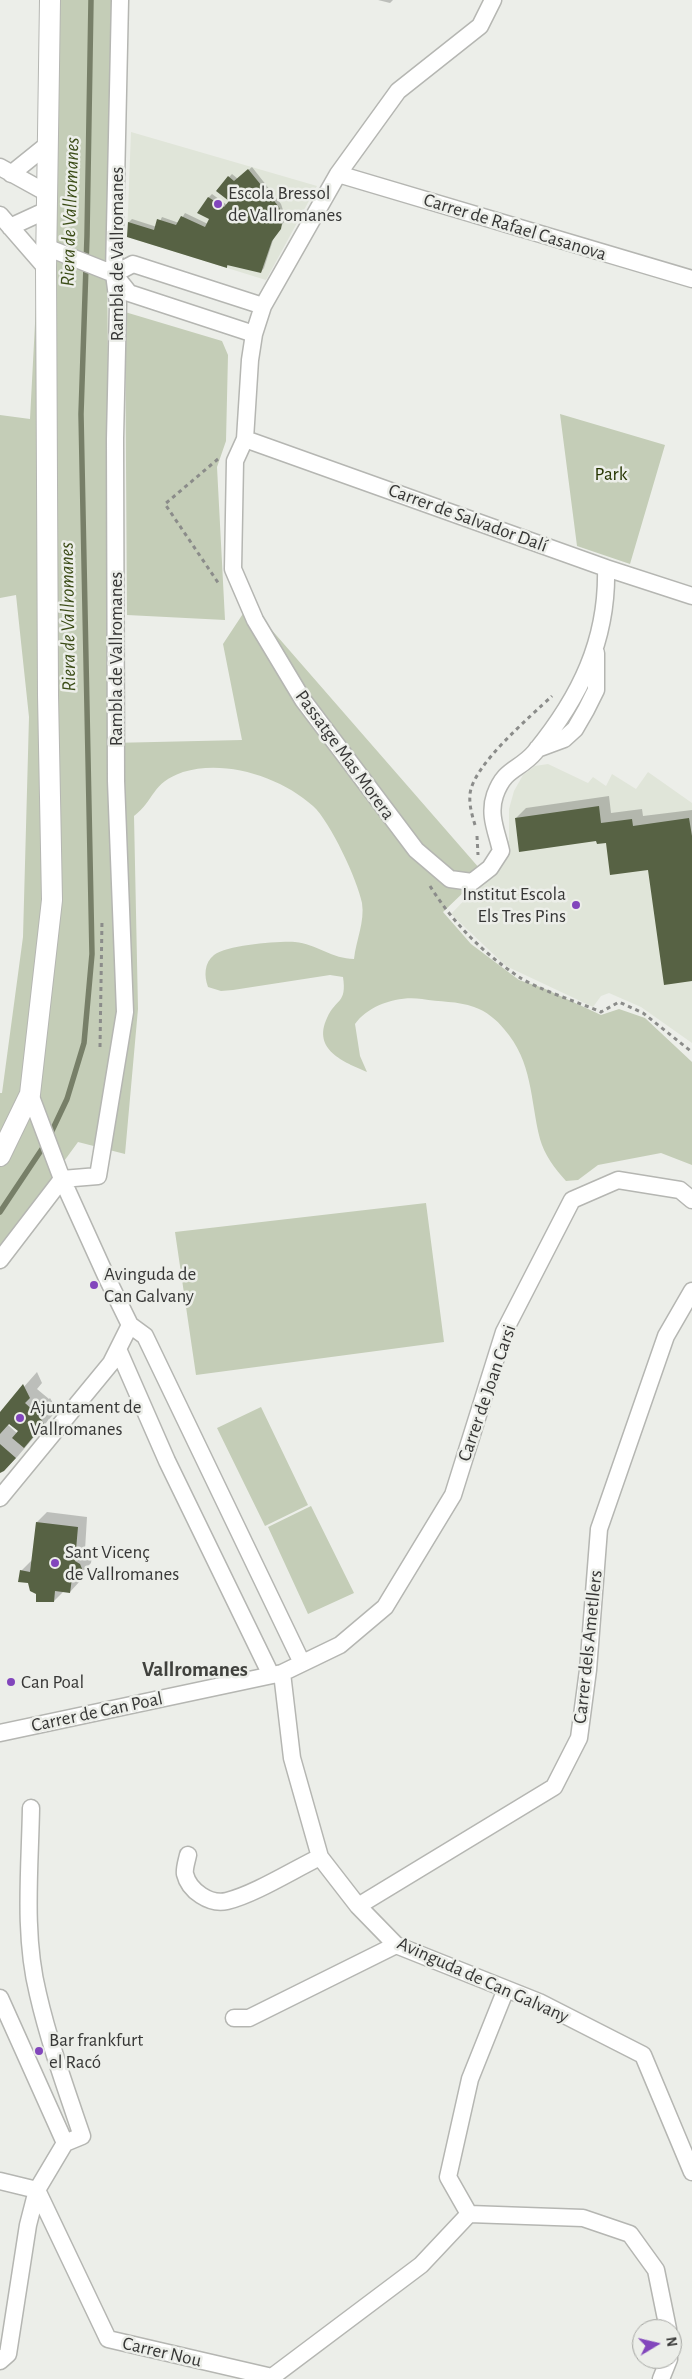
<!DOCTYPE html>
<meta charset="utf-8">
<style>
body{margin:0}
#map{position:relative;width:692px;height:2379px;overflow:hidden;background:#eceee9;font-family:"Alegreya Sans",sans-serif}
canvas{display:block}
.north{position:absolute;left:632px;top:2319px;width:50px;height:50px;box-sizing:border-box;background:#eceee9;border:1px solid #a4a5a1;border-radius:50%;rotate:81deg;font-size:14px;font-weight:700;line-height:20px;text-align:center;color:#373736}
.north::after{content:'';display:block;margin:auto;width:18px;height:22px;background:#8246bc;clip-path:polygon(50% 0,100% 100%,50% 72%,0 100%)}
</style>
<div id="map">
<canvas width="692" height="2379"></canvas>
<div class="north">N</div>
</div>
<script>
const ctx = document.querySelector('canvas').getContext('2d');
ctx.lineJoin = 'round';
function paint(path, color) {
  ctx.fillStyle = color;
  ctx.fill(path, 'evenodd');
}
function strokePath(path, color, width, dash) {
  ctx.strokeStyle = color;
  ctx.lineWidth = width;
  ctx.lineCap = dash ? 'butt' : 'round';
  ctx.setLineDash(dash || []);
  ctx.stroke(path);
}
function label(font, color, halo, rows, align = 'center') {
  ctx.font = font + ' "Alegreya Sans",sans-serif';
  ctx.lineWidth = 5;
  ctx.setLineDash([]);
  ctx.textBaseline = 'middle';
  ctx.strokeStyle = halo;
  ctx.fillStyle = color;
  for (const [text, x, y, turn = 0] of rows) {
    ctx.save();
    ctx.translate(x, y);
    ctx.rotate((+turn || 0) * Math.PI / 180);
    ctx.textAlign = isNaN(turn) ? turn : align;
    if (halo) ctx.strokeText(text, 0, 0);
    ctx.fillText(text, 0, 0);
    ctx.restore();
  }
}
const built = new Path2D(`
 M131 132 317 186 266 280 127 237Z
 M548 764 588 783 593 777 606 786 612 774 636 789 648 772 692 803V1043L641 1007 609 993 601 996 593 1007 506 966 451 914 481 883 509 840V809L514 791 523 775 535 766Z`);
const green = new Path2D(`
 M52 0H120L107 251 111 743 242 740 223 644 252 600 263 620 480 869 467 889 443 912 471 944 519 980 543 988 601 1015 619 1009 645 1018 692 1062V1165L661 1153 598 1165 578 1180 566 1181C555 1169 544 1154 540 1139 530 1099 533 1062 504 1029 497 1020 486 1011 474 1007 458 1001 439 1002 422 999 399 995 368 1005 355 1024L360 1056 367 1072C344 1062 312 1050 327 1018 336 998 347 1004 343 977L330 975 233 990 221 991 208 987C204 976 204 963 214 955 228 945 278 941 295 942 316 944 333 959 354 959 356 940 365 922 362 903 358 881 330 821 313 806 281 777 225 759 183 772 151 783 155 800 134 816L138 1009 125 1154 78 1142 0 1249V1093H2L23 937 29 717 16 595 0 598V415L30 419Z
 M125 312 222 341 228 355 226 441 217 467 225 620 127 615Z
 M560 414 665 445 630 564 577 546Z
 M426 1203 444 1342 196 1375 175 1232Z
 M261 1407 308 1505 265 1526 217 1428Z
 M311 1506 354 1593 308 1614 268 1527Z`);
const shadow = new Path2D(`
 M378 0H393L390 3Z
 M252 167 281 204 286 219 274 237 264 268 261 272 229 264 227 267 128 236 129 222 132 219 157 227 162 217 179 223 185 213 208 224 210 219 199 212 209 197 212 194 227 205 230 200 217 190 232 174 238 179Z
 M609 796 611 813 642 809 643 816 692 810V980L649 869 607 842 516 818 526 808Z
 M37 1372 42 1383 37 1389 49 1399 50 1398 57 1410 18 1456 4 1470H0V1414ZM10 1423 20 1431 18 1434 8 1425Z
 M47 1512 87 1517 85 1550 92 1556 91 1563 81 1573 80 1581 70 1592 64 1591 54 1601 38 1593 21 1571 32 1560 37 1522Z`);
const stream = new Path2D(`
 M50 1135 67 1099 84 1043 92 954 81 414 87 236 91 0
 M0 1212 46 1143`);
const building = new Path2D(`
 M248 169 279 207 283 218 281 229 272 241 261 273 227 265V268L127 237 128 222 154 230 157 219 176 225 181 216 205 227 209 219 197 213 208 197 224 207 229 201 216 191 228 176 234 181Z
 M599 806 601 823 632 819 633 826 689 818 692 836V981L664 985 648 870 610 875 606 843 597 844 596 841 519 852 515 818Z
 M23 1384 30 1398 25 1403 35 1412 36 1410 44 1424 24 1448 12 1438 18 1431 9 1424 0 1434V1412Z
 M0 1444 16 1458 4 1471 0 1473Z
 M36 1522 78 1527 75 1561 80 1564 83 1571 79 1577 72 1578 70 1593 55 1591 54 1602H36V1594L30 1591 28 1583 18 1582 20 1570 30 1572Z`);
const path = new Path2D(`
 M218 459 165 504 219 584
 M475 825C472 815 469 805 470 794 473 765 530 717 552 696
 M477 836 478 855
 M430 886C453 923 483 953 519 977 539 990 578 1002 601 1012L619 1002 643 1013 692 1052
 M100 1047 102 920`);
const minor = new Path2D(`
 M493 0 480 26 398 91 338 174 263 306 254 334 250 360 245 439 235 461 233 569 255 620 303 700 416 850 450 879 472 882 490 868 501 851C497 832 488 815 495 795 505 767 519 771 535 752 580 697 608 640 606 568
 M0 167 47 193
 M11 174 47 145
 M338 174 692 279
 M0 215 46 268
 M10 227 47 210
 M46 247 114 274 129 293 254 334
 M114 274 133 264 263 306
 M245 439 606 568 692 596
 M537 749 564 739 575 729 586 710 596 690V653
 M30 1094 62 1179 106 1276 130 1325 145 1336 302 1663
 M0 1260 62 1179 98 1176 125 1012 116 781 115 439 118 304 114 274 120 0
 M118 1349 167 1461 271 1675
 M0 1498 111 1363 130 1325
 M282 1673 292 1758 320 1857 358 1906 396 1945 539 2002 643 2055 692 2172
 M0 1733 282 1673 340 1645 385 1607 453 1495 504 1332 572 1200 618 1180 680 1190 692 1200
 M31 1808C30 1869 23 1934 38 1994 49 2042 66 2089 82 2136L65 2143
 M188 1855C187 1860 184 1869 185 1874 189 1891 210 1905 227 1901 255 1894 293 1870 320 1857
 M358 1906 554 1787 579 1738 588 1670 599 1529 666 1336 692 1291
 M506 1989 470 2079 448 2177 469 2214 583 2218 630 2234 656 2270 668 2329
 M0 1998 65 2143 37 2190 28 2225 8 2354 0 2361
 M234 2018H249L396 1945
 M0 2181 37 2190 108 2339 272 2377 421 2265 469 2214
 M661 2379 669 2359`);
const tertiary = new Path2D(`
 M0 1156 30 1094 52 900 48 695 46 268 50 0`);
const markers = [
 [218,204,5,"#8246bc"],
 [576,905,5,"#8246bc"],
 [94,1285,5,"#8246bc"],
 [20,1418,5,"#8246bc"],
 [55,1563,5,"#8246bc"],
 [11,1682,5,"#8246bc"],
 [39,2051,5,"#8246bc"]
];
const poiNames = [
 ["Escola Bressol",228,193],
 ["de Vallromanes",228,215],
 ["Institut Escola",566,894,"right"],
 ["Els Tres Pins",566,916,"right"],
 ["Avinguda de",104,1274],
 ["Can Galvany",104,1296],
 ["Ajuntament de",30,1407],
 ["Vallromanes",30,1429],
 ["Sant Vicenç",65,1552],
 ["de Vallromanes",65,1574],
 ["Can Poal",21,1682],
 ["Bar frankfurt",49,2040],
 ["el Racó",49,2062]
];
const streetNames = [
 ["Carrer de Rafael Casanova",515,227,17],
 ["Rambla de Vallromanes",117,254,-90],
 ["Carrer de Salvador Dalí",468,518,20],
 ["Rambla de Vallromanes",116,659,-90],
 ["Passatge Mas Morera",345,755,54],
 ["Carrer de Joan Carsi",487,1393,-71],
 ["Carrer dels Ametllers",588,1647,-84],
 ["Carrer de Can Poal",97,1712,-12],
 ["Avinguda de Can Galvany",483,1980,24],
 ["Carrer Nou",162,2352,13]
];
const parkNames = [
 ["Park",611,474]
];
const waterNames = [
 ["Riera de Vallromanes",70,212,-88],
 ["Riera de Vallromanes",68,617,-91]
];
const quarterNames = [
 ["Vallromanes",195,1670]
];
paint(built, '#e0e5d9');
paint(green, '#c4cdb7');
paint(shadow, '#0003');
strokePath(stream, '#777f68', 5.5);
paint(building, '#576244');
strokePath(minor, '#b5b6b2', 19);
strokePath(tertiary, '#b5b6b2', 22);
strokePath(path, '#8b8c8a', 3, [4, 4]);
strokePath(minor, '#fff', 16);
strokePath(tertiary, '#fff', 20);
for (const [x, y, r, color] of markers) {
  const dot = new Path2D();
  dot.arc(x, y, r, 0, 2 * Math.PI);
  ctx.fillStyle = color;
  ctx.fill(dot);
  strokePath(dot, '#eceee9', 2);
}
label('19px', '#373736', '#eceee9', poiNames, 'left');
label('19px', '#373736', '#eceee9', streetNames);
label('19px', '#263500', '#eceee9', parkNames);
label('italic 20px', '#3b4c17', '#eceee9', waterNames);
label('bold 21px', '#40413d', '#eceee9', quarterNames);
</script>
